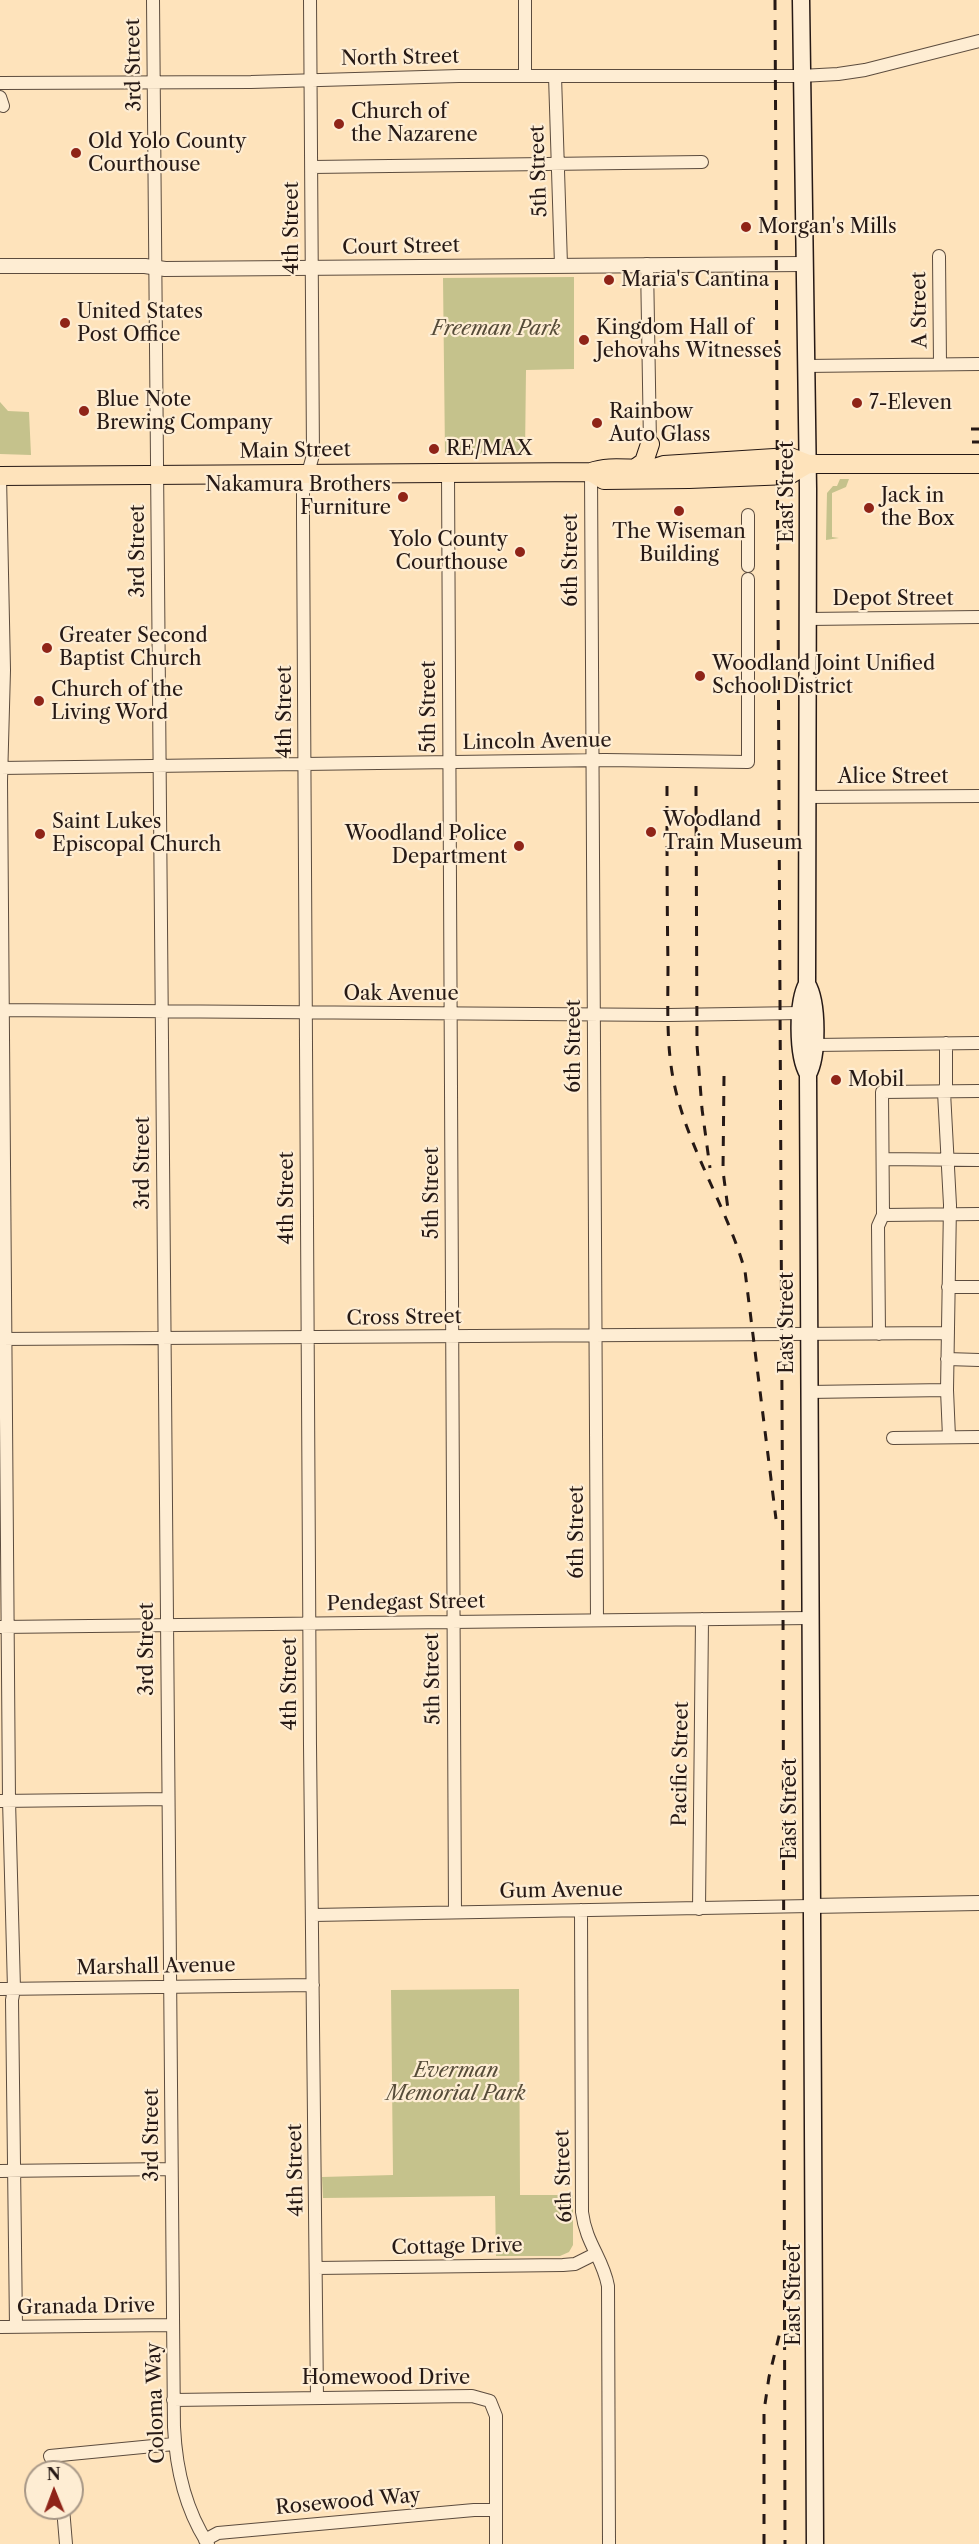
<!DOCTYPE html>
<style>
body{margin:0}
#map{position:relative;width:979px;height:2544px;overflow:hidden;background:#fee3bb;font-family:"Libre Caslon Text",serif}
canvas{display:block}
.north{position:absolute;left:24px;top:2460px;width:60px;height:60px;box-sizing:border-box;background:#feedd3;border:2px solid #a89887;border-radius:50%;rotate:359deg;font-size:16px;font-weight:700;line-height:24px;text-align:center;color:#261915}
.north::after{content:'';display:block;margin:auto;width:21px;height:27px;background:#8f2418;clip-path:polygon(50% 0,100% 100%,50% 72%,0 100%)}
</style>
<div id="map">
<canvas width="979" height="2544"></canvas>
<div class="north">N</div>
</div>
<script>
const ctx = document.querySelector('canvas').getContext('2d');
ctx.lineJoin = 'round';
function paint(path, color) {
  ctx.fillStyle = color;
  ctx.fill(path, 'evenodd');
}
function strokePath(path, color, width, dash) {
  ctx.strokeStyle = color;
  ctx.lineWidth = width;
  ctx.lineCap = dash ? 'butt' : 'round';
  ctx.setLineDash(dash || []);
  ctx.stroke(path);
}
function label(font, color, halo, rows, align = 'center') {
  ctx.font = font + ' "Libre Caslon Text",serif';
  ctx.lineWidth = 4.5;
  ctx.setLineDash([]);
  ctx.textBaseline = 'middle';
  ctx.strokeStyle = halo;
  ctx.fillStyle = color;
  for (const [text, x, y, turn = 0] of rows) {
    ctx.save();
    ctx.translate(x, y);
    ctx.rotate((+turn || 0) * Math.PI / 180);
    ctx.textAlign = isNaN(turn) ? turn : align;
    if (halo) ctx.strokeText(text, 0, 0);
    ctx.fillText(text, 0, 0);
    ctx.restore();
  }
}
const green = new Path2D(`
 M574 277V369L526 370 525 454H445L443 278Z
 M0 402 8 411 29 412 31 455 0 454Z
 M840 479H849L846 487 832 493V537L839 538 826 540 827 493 833 486H837Z
 M519 1989 520 2195H573V2245L569 2252 560 2256H496L495 2196 323 2198 322 2177 393 2175 391 1990Z`);
const minor = new Path2D(`
 M153 0 174 2427C176 2469 185 2509 208 2544
 M310 0 313 455 303 491V517L310 1745 317 2398
 M525 0V75
 M555 76 561 265
 M0 83 251 82 459 76H801L838 74 865 70 979 41
 M0 97 3 106
 M312 167 702 162
 M939 256 940 364
 M647 264 650 444
 M805 366 979 364
 M448 472 455 1912
 M591 472 597 1620
 M0 476 4 670 1 781 9 1800 14 1989 12 2000 16 2327
 M748 515V566
 M808 619 979 617
 M0 768 605 760 748 762V579
 M807 797 979 796
 M0 1010 668 1015 801 1013
 M946 1043V1085L944 1092 950 1205 947 1390 949 1437
 M814 1045 979 1043
 M883 1159 979 1160
 M883 1215 979 1214
 M948 1287H979
 M879 1334 878 1226 883 1215 882 1092 979 1091
 M0 1339 948 1333
 M947 1359 979 1360
 M808 1392 947 1390
 M893 1438 979 1437
 M0 1627 811 1618
 M0 1801 168 1799
 M699 1909 702 1619
 M581 1910 582 2212C586 2244 603 2258 608 2286L609 2544
 M313 1915 811 1906
 M0 1989 313 1985
 M0 2171 171 2169
 M316 2268 563 2265 575 2264 595 2254
 M0 2327 173 2325
 M173 2400 472 2396 490 2401 496 2416V2544
 M58 2472 50 2456 174 2444
 M63 2508 66 2544
 M205 2540 218 2533 474 2510H496`);
const tertiary = new Path2D(`
 M0 266H145L165 269 803 264
 M811 1906 979 1903`);
const secondary = new Path2D(`
 M801 0 808 488 807 984C818 1002 818 1056 808 1074L815 2544
 M807 984C797 1002 797 1056 808 1074`);
const primary = new Path2D(`
 M637 467 644 462 650 444
 M591 472 604 480 689 479 789 475 808 464
 M0 476 591 472C615 463 643 474 664 465L790 457 808 464H979`);
const rail = new Path2D(`
 M775 0 783 1600 785 2544
 M971 429H979
 M972 442H979
 M667 786C667 845 667 905 668 964 668 1004 666 1045 674 1083 688 1149 727 1207 745 1271L776 1519
 M696 786 697 1045 702 1109 710 1168
 M724 1076 723 1171 728 1209
 M764 2544V2411L769 2377 780 2332`);
const markers = [
 [339,124,6,"#8f2418"],
 [76,153,6,"#8f2418"],
 [746,227,6,"#8f2418"],
 [609,280,6,"#8f2418"],
 [65,323,6,"#8f2418"],
 [584,340,6,"#8f2418"],
 [857,403,6,"#8f2418"],
 [84,411,6,"#8f2418"],
 [597,423,6,"#8f2418"],
 [434,449,6,"#8f2418"],
 [403,497,6,"#8f2418"],
 [869,508,6,"#8f2418"],
 [679,511,6,"#8f2418"],
 [520,552,6,"#8f2418"],
 [47,648,6,"#8f2418"],
 [700,676,6,"#8f2418"],
 [39,701,6,"#8f2418"],
 [651,832,6,"#8f2418"],
 [40,834,6,"#8f2418"],
 [519,846,6,"#8f2418"],
 [836,1080,6,"#8f2418"]
];
const streetNames = [
 ["North Street",400,58,-1],
 ["3rd Street",134,65,-91],
 ["5th Street",539,171,-92],
 ["4th Street",292,228,-90],
 ["Court Street",401,247,-1],
 ["A Street",920,310,-91],
 ["Main Street",295,451,-1],
 ["East Street",787,492,-90],
 ["3rd Street",138,551,-90],
 ["6th Street",571,560,-90],
 ["Depot Street",893,599],
 ["5th Street",429,707,-90],
 ["4th Street",285,712,-90],
 ["Lincoln Avenue",537,742,-1],
 ["Alice Street",893,777],
 ["Oak Avenue",401,994],
 ["6th Street",574,1046,-90],
 ["3rd Street",143,1163,-90],
 ["5th Street",432,1193,-90],
 ["4th Street",287,1198,-90],
 ["Cross Street",404,1318,-1],
 ["East Street",787,1323,-90],
 ["6th Street",577,1532,-90],
 ["Pendegast Street",406,1603,-1],
 ["3rd Street",147,1649,-90],
 ["5th Street",433,1679,-91],
 ["4th Street",290,1684,-90],
 ["Pacific Street",681,1764,-89],
 ["East Street",790,1809,-90],
 ["Gum Avenue",561,1891,-1],
 ["Marshall Avenue",156,1967,-1],
 ["3rd Street",152,2135,-90],
 ["4th Street",296,2170,-91],
 ["6th Street",564,2176,-92],
 ["Cottage Drive",457,2247,-1],
 ["East Street",794,2295,-90],
 ["Granada Drive",86,2307,-1],
 ["Homewood Drive",386,2378],
 ["Coloma Way",156,2403,-92],
 ["Rosewood Way",348,2502,-5]
];
const poiNames = [
 ["Church of",351,112],
 ["the Nazarene",351,135],
 ["Old Yolo County",88,142],
 ["Courthouse",88,165],
 ["Morgan's Mills",758,227],
 ["Maria's Cantina",621,280],
 ["United States",77,312],
 ["Post Office",77,335],
 ["Kingdom Hall of",596,328],
 ["Jehovahs Witnesses",596,351],
 ["Blue Note",96,400],
 ["Brewing Company",96,423],
 ["7-Eleven",869,403],
 ["Rainbow",609,412],
 ["Auto Glass",609,435],
 ["RE/MAX",446,449],
 ["Nakamura Brothers",391,485,"right"],
 ["Furniture",391,508,"right"],
 ["Jack in",881,496],
 ["the Box",881,519],
 ["The Wiseman",679,532,"center"],
 ["Building",679,555,"center"],
 ["Yolo County",508,540,"right"],
 ["Courthouse",508,563,"right"],
 ["Greater Second",59,636],
 ["Baptist Church",59,659],
 ["Woodland Joint Unified",712,664],
 ["School District",712,687],
 ["Church of the",51,690],
 ["Living Word",51,713],
 ["Woodland",663,820],
 ["Train Museum",663,843],
 ["Saint Lukes",52,822],
 ["Episcopal Church",52,845],
 ["Woodland Police",507,834,"right"],
 ["Department",507,857,"right"],
 ["Mobil",848,1080]
];
const parkNames = [
 ["Freeman Park",496,329],
 ["Everman",456,2071],
 ["Memorial Park",456,2094]
];
paint(green, '#c5c28c');
strokePath(minor, '#5c4c3e', 14);
strokePath(tertiary, '#5c4c3e', 16);
strokePath(secondary, '#261915', 19);
strokePath(primary, '#261915', 20);
strokePath(minor, '#feedd3', 12);
strokePath(tertiary, '#feedd3', 14);
strokePath(secondary, '#feedd3', 16);
strokePath(primary, '#fee3bb', 18);
strokePath(rail, '#261915', 3, [10, 10]);
for (const [x, y, r, color] of markers) {
  const dot = new Path2D();
  dot.arc(x, y, r, 0, 2 * Math.PI);
  ctx.fillStyle = color;
  ctx.fill(dot);
  strokePath(dot, '#feedd3', 2);
}
label('20px', '#261915', '#feedd3', streetNames);
label('20px', '#261915', '#feedd3', poiNames, 'left');
label('italic 20px', '#564c39', '#feedd3', parkNames);
</script>
